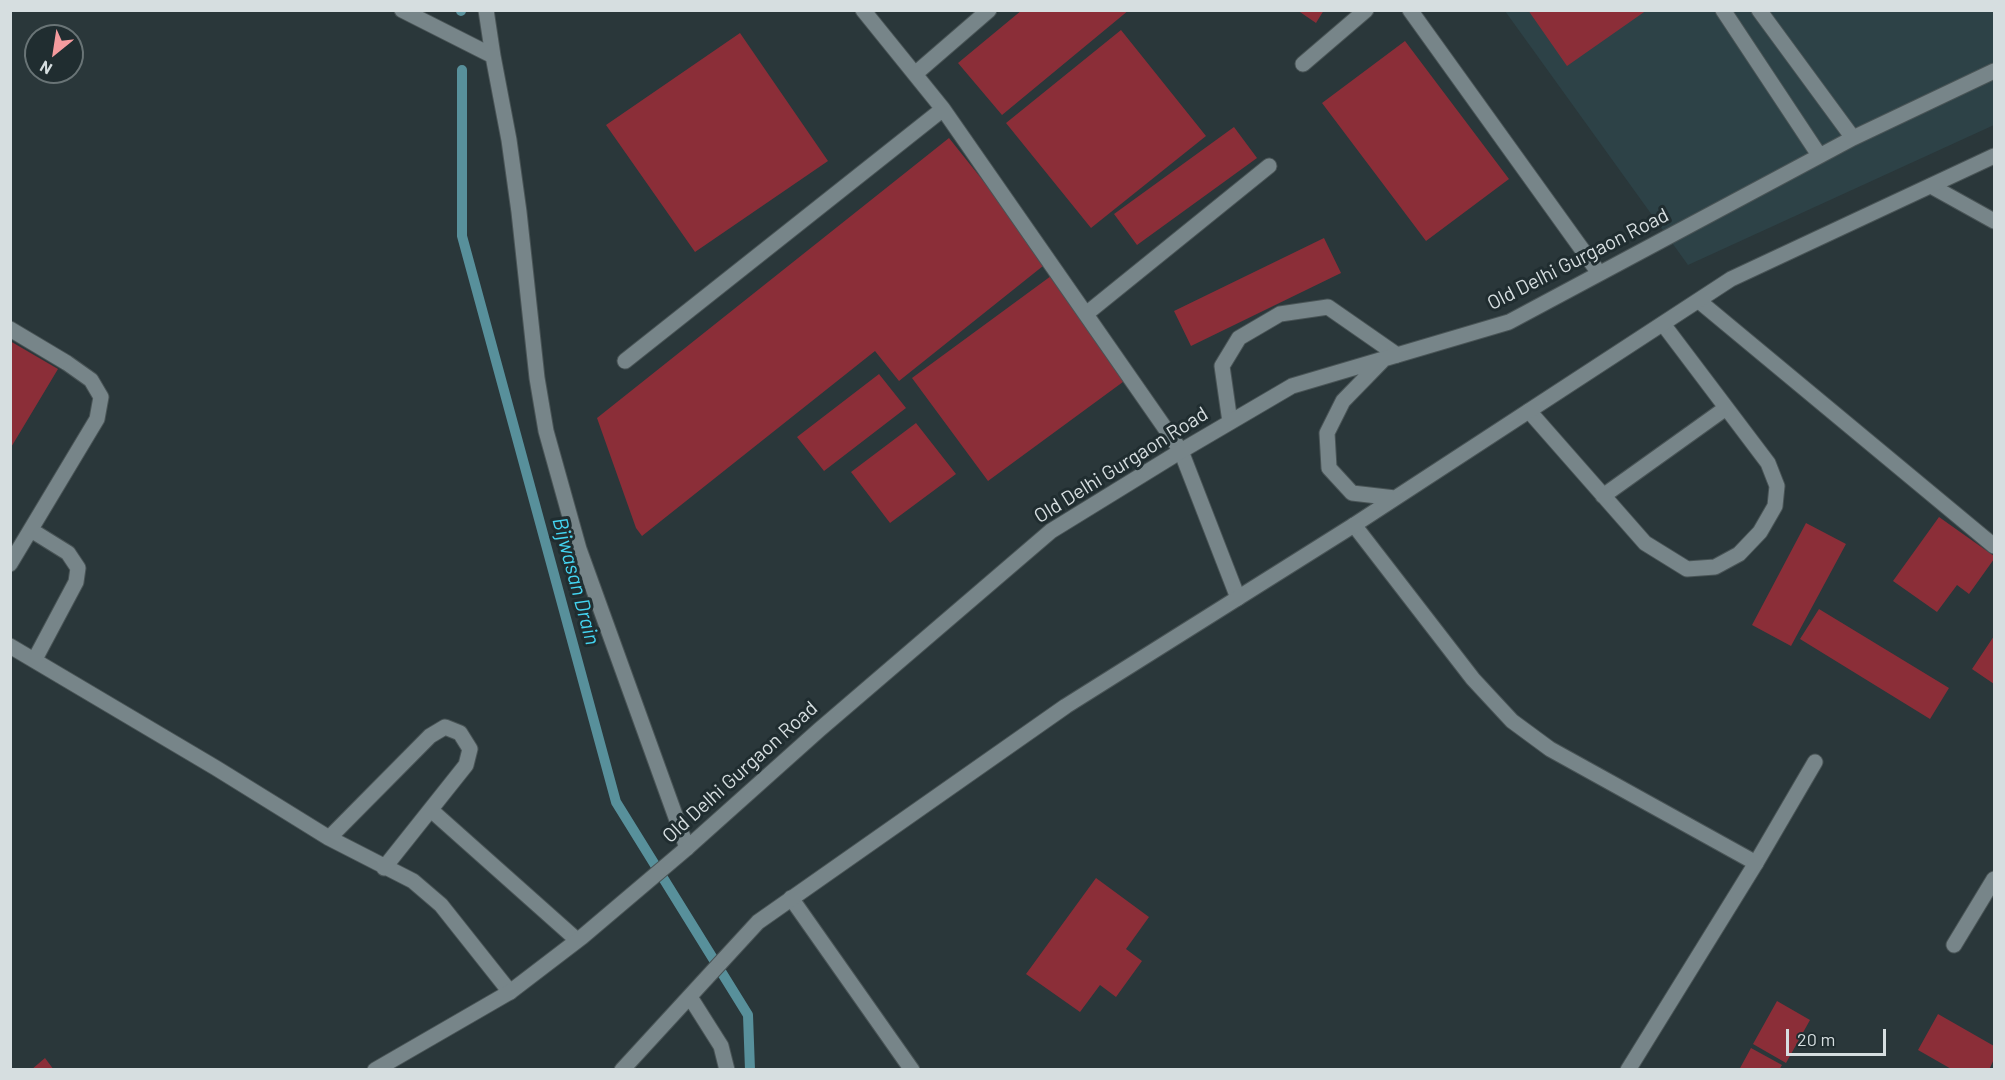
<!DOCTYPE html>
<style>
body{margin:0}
#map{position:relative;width:2005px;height:1080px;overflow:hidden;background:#2a373a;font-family:Barlow,sans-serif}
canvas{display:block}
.frame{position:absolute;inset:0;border:12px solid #d6dee0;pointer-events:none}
.north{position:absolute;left:24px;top:24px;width:60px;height:60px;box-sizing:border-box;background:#202d30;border:2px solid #697476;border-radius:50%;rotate:210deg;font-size:16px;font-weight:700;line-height:24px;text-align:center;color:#d6dee0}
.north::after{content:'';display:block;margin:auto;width:21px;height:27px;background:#f59b9e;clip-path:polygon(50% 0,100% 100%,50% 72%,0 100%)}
.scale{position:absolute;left:1786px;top:1029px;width:100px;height:27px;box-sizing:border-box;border:3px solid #d6dee0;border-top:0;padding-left:8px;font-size:18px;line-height:21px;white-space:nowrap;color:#d6dee0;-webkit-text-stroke:4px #202d30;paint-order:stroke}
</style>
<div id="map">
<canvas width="2005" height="1080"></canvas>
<div class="frame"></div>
<div class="north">N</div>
<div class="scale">20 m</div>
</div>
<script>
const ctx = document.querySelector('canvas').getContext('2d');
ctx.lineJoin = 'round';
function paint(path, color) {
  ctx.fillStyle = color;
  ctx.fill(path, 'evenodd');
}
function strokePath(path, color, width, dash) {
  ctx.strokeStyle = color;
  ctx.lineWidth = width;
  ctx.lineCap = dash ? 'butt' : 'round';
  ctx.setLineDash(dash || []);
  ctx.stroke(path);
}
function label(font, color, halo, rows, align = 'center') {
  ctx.font = font + ' Barlow,sans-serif';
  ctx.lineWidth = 6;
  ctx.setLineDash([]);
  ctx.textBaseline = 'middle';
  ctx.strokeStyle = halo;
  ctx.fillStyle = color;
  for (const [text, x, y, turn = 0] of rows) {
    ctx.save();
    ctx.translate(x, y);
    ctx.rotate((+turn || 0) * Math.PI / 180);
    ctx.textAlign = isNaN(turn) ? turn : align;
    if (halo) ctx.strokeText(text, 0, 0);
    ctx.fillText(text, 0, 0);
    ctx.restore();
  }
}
const built = new Path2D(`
 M1505 11H1994V125L1688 265Z`);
const stream = new Path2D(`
 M461 10V11
 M462 70V236L616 802 748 1015 750 1070`);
const building = new Path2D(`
 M1022 10H1129L1002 115 958 63Z
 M1297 10H1324L1316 23Z
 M1528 10H1647L1567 66Z
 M1121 30 1206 136 1091 228 1006 123Z
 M740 33 828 161 695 252 606 125Z
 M1405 41 1509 179 1426 241 1322 103Z
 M1234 127 1257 158 1137 245 1114 214Z
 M949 138 1048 262 899 381 875 351 642 536 636 528 597 418Z
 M1324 238 1341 273 1191 346 1174 311Z
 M1051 276 1127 379 988 481 912 378Z
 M10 341 58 369 10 449Z
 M879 374 906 408 824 471 797 437Z
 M916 423 956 474 890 523 851 472Z
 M1939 517 1994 556V559L1969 594 1957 585 1937 612 1893 581Z
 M1806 523 1846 544 1791 646 1752 625Z
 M1819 609 1949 688 1930 719 1800 639Z
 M1994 636V684L1972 669Z
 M1096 878 1149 917 1126 949 1142 961 1116 997 1100 985 1080 1012 1026 974Z
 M1777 1001 1810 1020 1786 1063 1753 1044Z
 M1938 1014 1994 1046V1059L1989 1070H1953L1918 1050Z
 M1751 1048 1782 1065 1779 1070H1739Z
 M45 1058 54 1070H31Z`);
const lane = new Path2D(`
 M863 10 943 109 1181 451 1238 598
 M1410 10 1599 273
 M1303 64 1366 10
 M915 74 989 10
 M1086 314 1269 166
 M10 329 67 363 91 380 101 397 97 419 10 564
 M625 361 943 109
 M1529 411 1645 543 1687 569 1715 567 1739 554 1760 532 1775 506 1777 486 1768 463 1663 324
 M1230 422 1222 366 1239 338 1280 314 1328 307 1397 355
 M1603 496 1726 408
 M1354 525 1473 679 1512 721 1550 749 1756 863
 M31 530 68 553 78 568 76 582 35 659
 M10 646 216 768 329 838 413 881 441 905 510 992
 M431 810 577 940
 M329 838 430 736 445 727 460 733 470 749 466 765 384 868
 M791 898 912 1070`);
const street = new Path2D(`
 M402 10 493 56 509 140 519 212 537 378 546 431 579 549 687 848
 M486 10 493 56
 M1931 186 1994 221
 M1699 301 1994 546
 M1954 945 1994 879
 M1628 1070 1756 863 1815 762`);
const secondary = new Path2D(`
 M1723 10 1819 155
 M1759 10 1853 138
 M1382 361 1343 401 1327 433 1329 468 1352 493 1395 498
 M690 997 721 1046 727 1070
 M375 1070 510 992 582 937 687 848 819 730 1051 531 1181 451 1292 386 1509 322 1853 138 1994 71
 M622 1070 758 922 1066 706 1354 525 1731 279 1994 156`);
const streetNames = [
 ["Old Delhi Gurgaon Road",1578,259,-27],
 ["Old Delhi Gurgaon Road",1121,465,-32],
 ["Old Delhi Gurgaon Road",740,772,-42]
];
const waterNames = [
 ["Bijwasan Drain",576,581,75]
];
paint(built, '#2d4247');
strokePath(stream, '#58909b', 10);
paint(building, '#8b2e38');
strokePath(lane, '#495456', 17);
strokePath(street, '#495456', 17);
strokePath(secondary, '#495456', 17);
strokePath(lane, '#778589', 15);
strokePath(street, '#778589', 15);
strokePath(secondary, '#778589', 15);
label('20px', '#d6dee0', '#202d30', streetNames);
label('italic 21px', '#44d4f1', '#202d30', waterNames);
</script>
